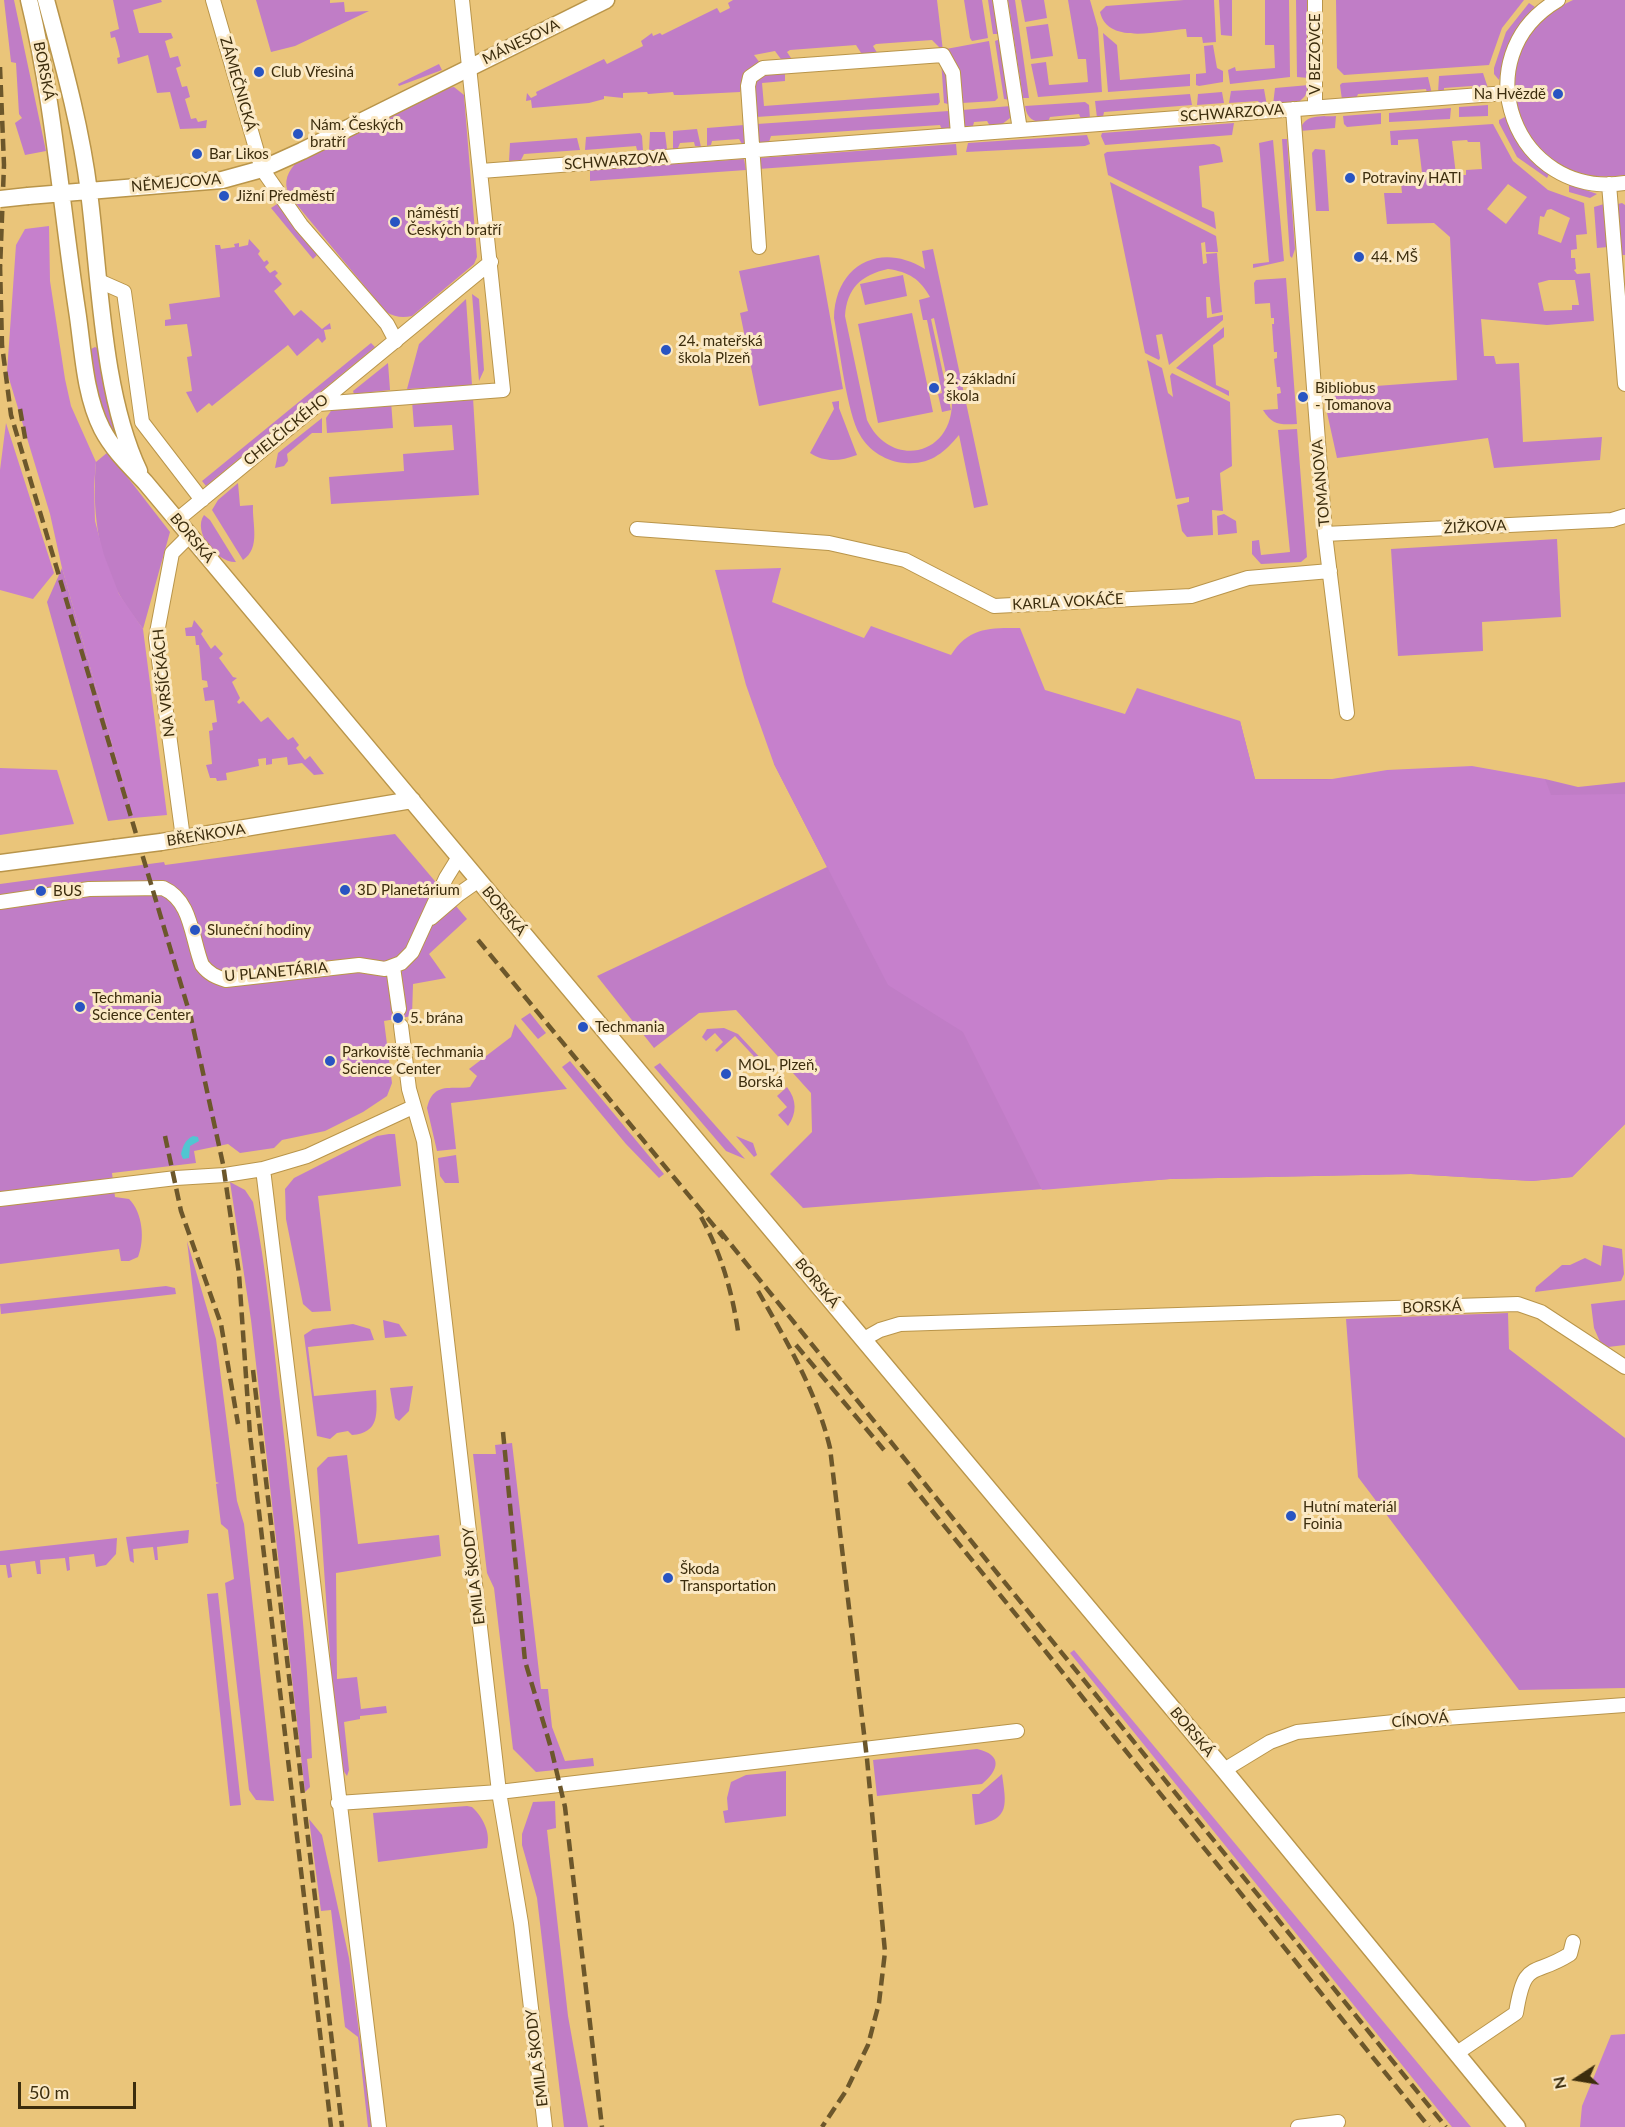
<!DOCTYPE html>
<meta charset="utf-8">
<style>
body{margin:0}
#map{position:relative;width:1625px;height:2127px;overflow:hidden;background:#eac57a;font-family:Lato,sans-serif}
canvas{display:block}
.north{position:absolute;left:1547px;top:2049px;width:60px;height:60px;-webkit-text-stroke:4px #fbe9c5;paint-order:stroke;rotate:258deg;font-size:16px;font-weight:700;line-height:24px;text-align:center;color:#3c2d0d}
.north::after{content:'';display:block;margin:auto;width:21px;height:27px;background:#3c2d0d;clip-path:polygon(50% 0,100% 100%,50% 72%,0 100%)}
.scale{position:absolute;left:18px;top:2082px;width:118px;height:27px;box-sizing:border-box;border:3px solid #3c2d0d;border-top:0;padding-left:8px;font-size:18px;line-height:21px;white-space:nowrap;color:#3c2d0d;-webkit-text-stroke:4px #fbe9c5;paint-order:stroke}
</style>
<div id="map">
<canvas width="1625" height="2127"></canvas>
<div class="north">N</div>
<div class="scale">50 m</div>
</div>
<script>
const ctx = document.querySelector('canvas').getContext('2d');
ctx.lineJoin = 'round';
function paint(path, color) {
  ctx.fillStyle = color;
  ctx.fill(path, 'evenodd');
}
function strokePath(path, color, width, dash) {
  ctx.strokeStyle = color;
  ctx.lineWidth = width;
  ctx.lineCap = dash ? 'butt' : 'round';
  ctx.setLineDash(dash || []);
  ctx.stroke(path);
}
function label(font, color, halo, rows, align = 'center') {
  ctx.font = font + ' Lato,sans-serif';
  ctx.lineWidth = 6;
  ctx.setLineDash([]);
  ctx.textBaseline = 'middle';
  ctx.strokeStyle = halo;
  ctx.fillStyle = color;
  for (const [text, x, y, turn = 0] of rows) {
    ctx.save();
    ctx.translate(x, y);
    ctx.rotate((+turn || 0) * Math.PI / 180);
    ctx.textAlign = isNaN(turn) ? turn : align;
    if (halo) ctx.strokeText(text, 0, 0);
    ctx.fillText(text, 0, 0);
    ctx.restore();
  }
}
const green = new Path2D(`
 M4 0H14L46 151 25 155 15 123 22 118 19 114 16 63 11 62Z
 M113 0H161L162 2 133 10 139 33H171L173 38 165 41 170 58 178 56 181 66 176 68 182 87 187 86 190 97 185 99 191 119 196 118 198 122 207 120 206 128 180 129 170 92 157 93 148 55 118 64 117 58 120 57C119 50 117 44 115 37L111 38 110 32 119 29Z
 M256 0H330V3L344 2 345 12 369 11 295 46 271 52Z
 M733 0H937L943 51 932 40 876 44 873 46 879 56H863L856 45 790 50 787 52 793 61 783 62 775 51 754 55 760 63 745 71 740 92 682 95H674L673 92 648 94 647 92C639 92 631 93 623 93V98L604 96V99L589 103 532 108 531 100 526 101 527 93 531 98 537 95 536 92 604 59 607 64 643 46 641 41 652 33 653 36 660 33 662 35 717 8 720 13 730 8 728 3Z
 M964 0H982L988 38 972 41 970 38Z
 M988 0H993L999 34H993Z
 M1008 0H1015L1029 98H1023Z
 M1021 0H1044L1047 18 1025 22Z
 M1068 0H1090L1098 28 1102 92 1038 97 1031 64 1046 62 1049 85 1088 82 1086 59H1078Z
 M1184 0H1214L1216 42 1203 43 1202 37H1187L1186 29C1161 30 1108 46 1100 12L1106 6Z
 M1219 0H1232V36L1221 35Z
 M1265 0H1289L1290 77 1230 84 1228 70 1235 67 1236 71 1275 68 1274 45H1265Z
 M1296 0H1308L1309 78 1297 77Z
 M1336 0H1524L1502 28 1489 65 1344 75 1337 68Z
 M1573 0H1625V175C1515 194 1470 45 1573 0Z
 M1529 3 1535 7 1510 43 1499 80 1494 74V68L1506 32Z
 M1048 24 1053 56 1031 59 1026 27Z
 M1103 33 1117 45 1120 80 1190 74V86L1108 92Z
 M1000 39 1010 100 1004 99 995 41Z
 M989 41 998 98 995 101 962 103 946 49Z
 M1213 45 1217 68 1223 71V82L1199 86 1196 85V74L1206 73 1204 46Z
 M941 60 947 68 948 104 944 103Z
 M439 64 442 70 399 86 398 84Z
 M785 71V81L762 83 764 106 939 93 940 102 938 105 756 117 753 79 756 76Z
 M1483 73 1488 88 1473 90 1472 86 1444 88V91L1438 93 1439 76Z
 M1428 77 1432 94 1427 93 1426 89 1358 94 1356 99 1342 100 1340 85 1342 83Z
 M1309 85 1305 96 1299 102 1273 105 1275 88Z
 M454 87 464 95 477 257 474 264 412 316C402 318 395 317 386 312L292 199C283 187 285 175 295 164L446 88Z
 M1264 89 1267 106H1261L1258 101 1229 103 1231 91Z
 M1222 92 1224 103 1197 105 1198 94Z
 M1190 94 1192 105 1104 112 1103 117 1097 118 1095 101Z
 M1085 102 1089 105 1090 119H1081L1079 114 1050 117 1048 122C1035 123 1027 120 1025 106Z
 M1488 105V116L1459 117V107Z
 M1011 106 1010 118 1001 125 990 126 987 121 974 122 973 126 964 128 962 110Z
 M1451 108 1450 119 1389 122V113Z
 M949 111 950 129 942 130 940 125 771 136 769 142 756 143 757 124Z
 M1381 113V124L1347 127 1344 124 1343 116Z
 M1336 116 1335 128 1300 131C1304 113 1321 117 1336 116Z
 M1505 117 1521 147 1549 174 1547 178 1517 157 1499 123V120Z
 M1234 123 1232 135 1105 145 1101 136 1102 133Z
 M1493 124 1513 161 1548 190 1584 203 1587 234 1576 235 1577 249 1571 250V258H1575L1576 269 1574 270 1577 274 1590 273 1594 321 1547 325 1481 319 1484 356H1494L1496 364 1519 363 1523 442 1602 437 1600 460 1494 468 1488 438 1337 458 1322 390 1457 380 1450 237 1434 223 1387 224 1384 193H1402L1401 183 1423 181 1418 139 1398 140V145H1391L1390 131ZM1467 140 1468 142H1480L1482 169 1466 170V175H1456L1452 141ZM1508 184 1527 197 1506 224 1487 209ZM1551 209 1570 218 1561 243 1538 234 1540 216 1544 217 1547 210ZM1549 280H1575L1579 305H1572V310L1544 311 1538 283Z
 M744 125 747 143 742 144 739 139 712 141 711 145 707 146V128Z
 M697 129 701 147 695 146 694 142 680 143 678 148 673 149V131Z
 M650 132H665L667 149 649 151Z
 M640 133 642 136 643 151 637 150 636 146 585 150 586 137Z
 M1087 135 1090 144 1085 146 966 152 968 143Z
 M577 138 580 150 524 154 521 160 509 161 510 143Z
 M1282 139H1287L1295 249 1292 258 1290 256Z
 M1273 140 1284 261 1253 268V264L1269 262 1259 143Z
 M956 144 957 155 758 169V158Z
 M1214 144 1220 147 1223 162 1199 166 1202 207 1214 212 1216 229 1108 175 1104 154 1107 152Z
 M1315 149 1325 150 1329 211H1316L1312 153Z
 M744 159 746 170 590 181V170Z
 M1110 182 1216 236 1218 252H1206L1205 242 1201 243 1203 264 1207 263 1206 254 1217 253 1222 312 1212 314 1210 297H1206L1207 318 1223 315V320L1169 365 1162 334 1156 335 1160 358 1159 360 1145 353Z
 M1569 184 1597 194 1590 198 1569 192Z
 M1622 203 1625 205V255H1622L1618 204Z
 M277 204 318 254 313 259 271 208Z
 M1604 204 1608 247 1597 248 1594 207Z
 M249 239 260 251 258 254 264 262 267 260 269 263 265 267 270 273 275 270 278 273 275 276 282 284 274 291 294 316 301 310 322 329 330 323 331 329 324 330 326 339 322 343 318 338 297 356 288 345 212 406 209 403 197 413 186 392 192 391 187 357 192 356 187 324 165 326V320L171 319 169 304 220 297 215 245H220L221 249 235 247 234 244 239 243V247L248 245Z
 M933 249 988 505 974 508 959 435C944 453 930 465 905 463 887 462 869 451 860 435 847 414 839 345 834 318 835 265 880 241 925 269L922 251ZM888 269C909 272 920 279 930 297L919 300 923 320H927L942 393 938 394 942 412 951 410 931 319 934 318 952 402C952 457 890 469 867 420L845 316C847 288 861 275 888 269Z
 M819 255 843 389 759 406 740 313 748 311 739 271Z
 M903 275 907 296 865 305 860 284Z
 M1286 278 1297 424C1280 425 1272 425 1263 410L1278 409 1277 394 1281 393 1280 387H1277L1274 359 1277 358V352H1274L1272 324H1274V318H1271L1270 303 1255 304 1254 283 1256 280Z
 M472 294 479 299 484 370 479 381Z
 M466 299 472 385 407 389 419 344Z
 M912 313 933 412 878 423 858 324Z
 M1224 327V337L1213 345 1216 385 1229 391V396L1176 368Z
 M371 343 375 347 206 486 202 481Z
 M95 347 97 348 122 443 105 425 98 398 91 349Z
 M1147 360 1162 368 1168 393 1173 397 1170 376 1172 373 1230 402 1232 466 1220 473 1223 511 1212 510 1213 535 1187 537 1182 531 1177 505 1189 502V497L1176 499Z
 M388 363 390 390 354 394 353 391Z
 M473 398 479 495 331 504 329 477 404 471 403 454 454 450 452 425 414 427 412 401Z
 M391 401 393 428 327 433 326 418 333 408Z
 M839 401V408L857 455C840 461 826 463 810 453L834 409 832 402Z
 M322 418V433H312L287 454 288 461 284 466 275 468 278 453Z
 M1297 429 1307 557 1301 562 1261 564 1252 554V541L1259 540 1261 555 1290 552 1278 430Z
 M108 452 170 532 143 629C135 618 126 607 119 594 97 555 92 506 96 462Z
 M238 483 240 506 253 505C252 524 261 548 243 560L212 510 218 500Z
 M1224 514 1236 521 1237 533 1218 535 1217 516Z
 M204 515 210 520 236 562C217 563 192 532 204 515Z
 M1557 539 1561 617 1482 622 1483 651 1398 656 1391 549Z
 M62 568 133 818 108 821 47 602Z
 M194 620 203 631 201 634 211 649 215 645 223 654 219 658 233 677 237 678 232 682 240 698 237 702 239 704 243 701 261 722 268 717 288 740 293 737 299 745 296 748 305 760 310 756 324 774 314 775 302 763 288 765 287 757 272 759V764L266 765V758L258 759 259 766 226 773 227 780 217 781 216 778H210L206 765 212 764 209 731 213 730 212 723 217 722 214 700 205 701 203 688 208 687 207 681 202 680 199 645H196L195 636H186L185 628 192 627Z
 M1240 721 1255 779H1545L1578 787 1625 782V1124L1572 1177 1532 1181 1411 1174 1170 1179 803 1208 770 1174 812 1132 811 1093 736 1010 699 1013 654 1048 597 976 827 867 774 764Z
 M395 834 467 919 429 954 446 978 413 984 412 1016 384 1021 392 1083 387 1096 363 1112 325 1131 282 1140 274 1148 240 1153 228 1144 194 1151 196 1163 112 1173 115 1197 129 1199C143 1213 145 1240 138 1257L129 1261H121L119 1249 0 1264V884L164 862 165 865Z
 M530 1013 546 1033 538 1039 521 1019Z
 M515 1024 567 1089 451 1103 456 1149 437 1151 427 1108C433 1081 452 1090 470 1087L477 1076 469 1069 511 1037Z
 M724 1028 738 1034 765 1063 762 1065 735 1036 717 1052 715 1050 723 1042 715 1033 706 1041 702 1037 707 1029Z
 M570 1061 664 1174 659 1178 626 1144 562 1067Z
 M660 1063 745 1159 726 1151 654 1067Z
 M787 1087C797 1100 797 1113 788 1126L778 1115 787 1107 777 1096Z
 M389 1134H395L401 1186 318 1196 331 1311 312 1312 303 1304 286 1219 285 1189 294 1178 377 1136Z
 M736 1136 753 1143 757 1155 754 1157Z
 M456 1155 459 1183H445L440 1176 438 1158Z
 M230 1182 245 1190 253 1202C267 1270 273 1341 281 1410 294 1526 307 1642 312 1758L307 1759 310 1787 305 1792 251 1320Z
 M187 1241 216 1339 237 1501 244 1524 274 1801 256 1800 249 1790 225 1583 234 1579 228 1530 221 1524 216 1484 219 1483 216 1482Z
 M1603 1245 1622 1249 1624 1274 1621 1281 1535 1292 1536 1287 1562 1265H1570L1585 1258 1601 1266Z
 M166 1286 175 1288 176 1294 1 1314 0 1304Z
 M1625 1300V1345L1608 1347 1601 1344 1594 1328 1591 1304Z
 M1508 1313 1509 1349 1625 1438V1688L1519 1690 1358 1477 1346 1319Z
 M383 1320 399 1324 407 1336 385 1338Z
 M353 1324 370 1329 374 1340 308 1347 314 1396 376 1390C377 1413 380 1433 352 1435L348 1431 337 1433 330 1439 317 1436 304 1335 313 1329Z
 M413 1386 409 1411 399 1421 395 1418 390 1388Z
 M512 1443 541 1689H548L552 1727 565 1761 593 1758 594 1766 536 1772 513 1749 494 1588 487 1573 473 1454H496L495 1445Z
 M347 1455 358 1544 439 1535 441 1556 336 1573 337 1679 357 1677 361 1709 386 1706 387 1713 360 1716V1719L344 1722 349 1770 347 1776 343 1770 335 1728 317 1468 328 1457Z
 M189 1530 188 1543 157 1547 158 1560H155L153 1547 133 1549 134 1563 130 1561 126 1537Z
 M117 1538 116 1554 106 1565 96 1567 94 1554 69 1557 70 1570 67 1571 65 1558 40 1560 41 1574H37L35 1561 10 1564 12 1577 8 1578 6 1565H0V1551Z
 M218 1593 241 1805 230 1806 207 1594Z
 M977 1749C1004 1755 998 1771 982 1784L877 1796 873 1760Z
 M786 1771V1816L725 1823 723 1811 728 1810 727 1798 731 1782 746 1775Z
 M1002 1774C1006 1804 1011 1820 975 1825L972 1794H979Z
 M555 1801 556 1828 547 1830 568 2016 588 2127H564L537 1898 522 1845V1834L533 1802Z
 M467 1806 472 1807C483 1817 491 1833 487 1848L378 1862 373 1813Z
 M309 1819 322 1835 349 1958 372 2127H368L358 2037 345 2027 331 1910 321 1911Z`);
const forest = new Path2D(`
 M49 226 50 281 65 379 71 406 96 462 94 486 95 521 104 555 119 594 143 629 167 815 133 818 62 568 50 514 7 372 16 245 25 229Z
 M6 423 54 573 33 599 0 590V470Z
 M781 568 772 602 864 638 871 626 951 655C969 627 989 628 1020 628L1045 690 1125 714 1137 688 1240 721 1255 779 1326 780 1387 770 1472 766 1545 779 1551 795 1625 794V1124L1572 1177 1532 1181 1411 1174 1170 1179 1042 1190 963 1032 888 985 774 764 746 685 715 570Z
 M0 768 57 770 74 824 0 835Z
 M1074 1650 1471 2127H1452L1070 1653Z
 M1625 2034V2127H1580L1582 2106 1611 2035Z`);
const water = new Path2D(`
 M193 1136 198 1137 199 1141 190 1146 189 1158 183 1159 181 1154C183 1146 185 1140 193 1136Z`);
const minor = new Path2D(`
 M213 0 262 169 301 225 387 324 396 341
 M1000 0 1020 130
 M1558 0C1461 57 1515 200 1625 183
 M1315 107V0
 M1293 109 1325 534 1347 713
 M481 171 1507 93
 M1609 184 1625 384
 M759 247 748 86 750 77 763 68 943 55 953 73 958 134
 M99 281 124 292 142 422 202 500
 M318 404 503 390 462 0
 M177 520 491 262
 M637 529 829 543 905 560 994 606 1191 596 1248 578 1330 571
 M1325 534 1612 520 1625 516
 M183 838 156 638 172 553 189 536
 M0 902 89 889 163 888C192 901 191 937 202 965 209 974 216 977 226 980L359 965 385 969 401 963 412 952 446 878 459 857
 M431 918 459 894 479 880
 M393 967 399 1009
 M401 1026 409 1089 424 1141 499 1792 521 1923 545 2127
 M263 1169 307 1156 413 1107
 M0 1199 176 1178 225 1175 263 1169 379 2127
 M864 1339 880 1330 900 1324 1518 1304 1541 1312 1625 1367
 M1224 1770 1270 1742 1297 1732 1404 1721 1625 1705
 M338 1803 499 1792 1017 1731
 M1457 2053 1516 2013C1525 1958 1532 1978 1570 1954L1573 1942
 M1298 2127 1338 2122`);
const tertiary = new Path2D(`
 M29 0C54 102 61 206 77 310 83 348 84 394 102 429 113 450 129 465 145 482L1224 1770 1517 2127
 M46 0C63 63 81 127 89 192 100 278 102 393 139 471
 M28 196 222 180 262 169 302 151 606 0
 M161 842 412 800
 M0 863 114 848`);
const rail = new Path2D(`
 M0 67 4 165 0 270
 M0 264 2 345 11 415 191 1018 223 1164 239 1274 250 1435 331 2127
 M20 409 26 443
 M478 940 724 1238
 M165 1136 181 1211 221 1324 238 1424
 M701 1217C721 1253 732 1291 738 1331
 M720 1231 1446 2127
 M758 1291C787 1342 816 1390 830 1448L867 1759 885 1952 879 2003 868 2045 846 2091 822 2127
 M796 1345 884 1450
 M253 1370 342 2127
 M503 1432 525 1661 551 1748 565 1807 602 2127
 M909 1482 1429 2127`);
const tertiaryBridge = new Path2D(`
 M0 199 28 196
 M114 848 161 842`);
const markers = [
 [259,72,6,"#2854c2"],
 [1558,94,6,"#2854c2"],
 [298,134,6,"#2854c2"],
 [197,154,6,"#2854c2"],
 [1350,178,6,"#2854c2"],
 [224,196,6,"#2854c2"],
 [395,222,6,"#2854c2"],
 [1359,257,6,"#2854c2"],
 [666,350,6,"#2854c2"],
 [934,388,6,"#2854c2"],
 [1303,397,6,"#2854c2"],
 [345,890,6,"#2854c2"],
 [41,891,6,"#2854c2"],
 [195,930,6,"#2854c2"],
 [80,1007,6,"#2854c2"],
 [398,1018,6,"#2854c2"],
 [583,1027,6,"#2854c2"],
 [330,1061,6,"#2854c2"],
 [726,1074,6,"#2854c2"],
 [1291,1516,6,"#2854c2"],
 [668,1578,6,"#2854c2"]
];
const streetNames = [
 ["MÁNESOVA",521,42,-26],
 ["V BEZOVCE",1315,54,-90],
 ["BORSKÁ",44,71,79],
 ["ZÁMEČNICKÁ",238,84,74],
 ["SCHWARZOVA",1232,113,-4],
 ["SCHWARZOVA",616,161,-4],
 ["NĚMEJCOVA",176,183,-5],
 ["CHELČICKÉHO",286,430,-39],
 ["TOMANOVA",1321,483,-95],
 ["ŽIŽKOVA",1475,527,-3],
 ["BORSKÁ",192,538,50],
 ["KARLA VOKÁČE",1068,602,-3],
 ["NA VRŠÍČKÁCH",164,683,-96],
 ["BŘEŇKOVA",206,835,-9],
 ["BORSKÁ",504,911,50],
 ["U PLANETÁRIA",276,972,-5],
 ["BORSKÁ",817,1283,50],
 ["BORSKÁ",1432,1307,-2],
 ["EMILA ŠKODY",474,1576,-97],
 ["CÍNOVÁ",1420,1720,-5],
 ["BORSKÁ",1192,1732,50],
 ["EMILA ŠKODY",537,2058,-97]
];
const poiNames = [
 ["Club Vřesiná",271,72],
 ["Na Hvězdě",1546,94,"right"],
 ["Nám. Českých",310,125],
 ["bratří",310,142],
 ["Bar Likos",209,154],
 ["Potraviny HATI",1362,178],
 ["Jižní Předměstí",236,196],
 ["náměstí",407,213],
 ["Českých bratří",407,230],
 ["44. MŠ",1371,257],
 ["24. mateřská",678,341],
 ["škola Plzeň",678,358],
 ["2. základní",946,379],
 ["škola",946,396],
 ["Bibliobus",1315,388],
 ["- Tomanova",1315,405],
 ["3D Planetárium",357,890],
 ["BUS",53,891],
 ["Sluneční hodiny",207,930],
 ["Techmania",92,998],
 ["Science Center",92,1015],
 ["5. brána",410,1018],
 ["Techmania",595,1027],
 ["Parkoviště Techmania",342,1052],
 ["Science Center",342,1069],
 ["MOL, Plzeň,",738,1065],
 ["Borská",738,1082],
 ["Hutní materiál",1303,1507],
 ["Foinia",1303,1524],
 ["Škoda",680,1569],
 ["Transportation",680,1586]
];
paint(green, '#c07dc6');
paint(forest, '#c680cc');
paint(water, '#51c6d1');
strokePath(minor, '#b9954a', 16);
strokePath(tertiary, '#b9954a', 19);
strokePath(minor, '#fff', 14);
strokePath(tertiary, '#fff', 16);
strokePath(rail, '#6c572b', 4.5, [12, 6]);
strokePath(tertiaryBridge, '#b9954a', 19, []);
strokePath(tertiaryBridge, '#fff', 16);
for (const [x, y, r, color] of markers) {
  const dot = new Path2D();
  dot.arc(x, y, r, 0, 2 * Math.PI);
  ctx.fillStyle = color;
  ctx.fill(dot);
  strokePath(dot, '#fbe9c5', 2);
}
label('15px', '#3c2d0d', '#fbe9c5', streetNames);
label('15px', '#3c2d0d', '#fbe9c5', poiNames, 'left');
</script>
